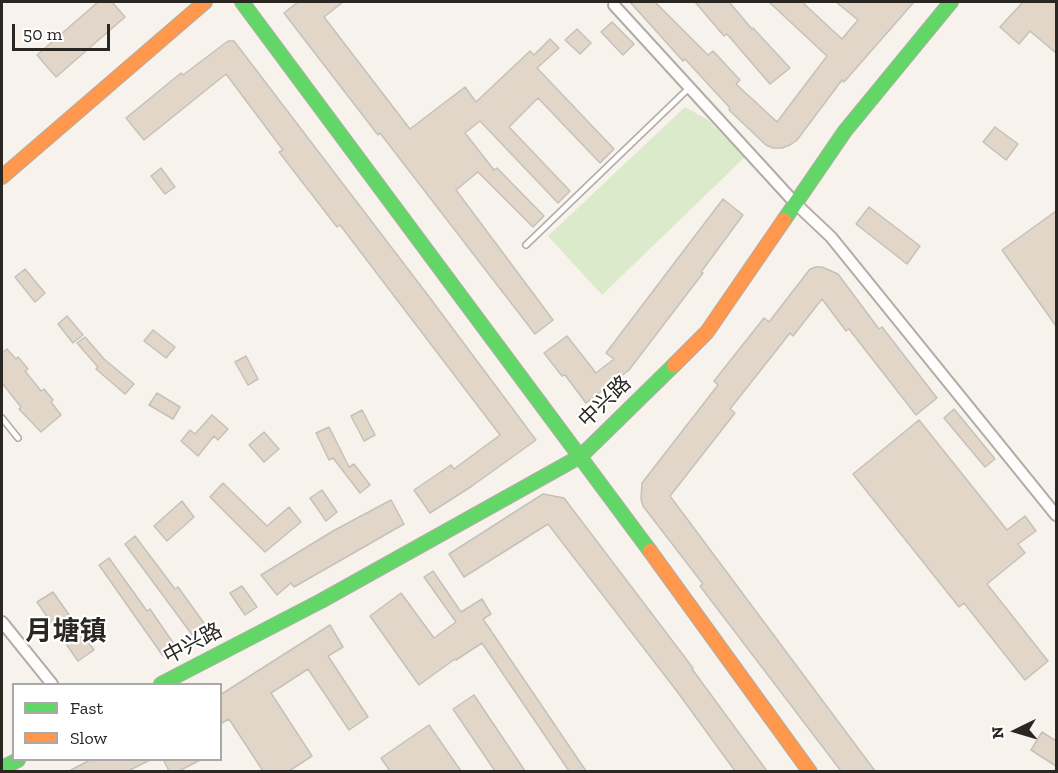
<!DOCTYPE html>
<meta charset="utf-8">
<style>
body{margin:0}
#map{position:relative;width:1058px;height:773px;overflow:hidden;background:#f7f3ec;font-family:"Zilla Slab",serif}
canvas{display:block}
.frame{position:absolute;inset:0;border:3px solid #2a2722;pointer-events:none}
.legend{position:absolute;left:12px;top:683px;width:210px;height:78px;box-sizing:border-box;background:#fff;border:2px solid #aaa9a7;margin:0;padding:8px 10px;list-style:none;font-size:18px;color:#2a2722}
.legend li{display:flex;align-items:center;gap:12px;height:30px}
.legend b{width:30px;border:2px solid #aaa9a7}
.north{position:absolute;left:986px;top:701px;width:60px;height:60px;-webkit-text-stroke:4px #fff;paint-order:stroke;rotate:265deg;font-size:16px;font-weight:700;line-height:24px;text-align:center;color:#2a2722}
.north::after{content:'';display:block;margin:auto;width:21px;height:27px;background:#2a2722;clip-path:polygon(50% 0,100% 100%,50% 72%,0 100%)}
.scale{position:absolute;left:12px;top:24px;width:98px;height:27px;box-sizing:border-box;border:3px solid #2a2722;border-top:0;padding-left:8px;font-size:18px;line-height:21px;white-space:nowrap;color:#2a2722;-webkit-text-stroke:4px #fff;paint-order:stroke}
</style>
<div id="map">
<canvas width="1058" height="773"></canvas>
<div class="frame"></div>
<ul class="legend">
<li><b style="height:8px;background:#63d668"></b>Fast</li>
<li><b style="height:8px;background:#ff974d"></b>Slow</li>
</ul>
<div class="north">N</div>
<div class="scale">50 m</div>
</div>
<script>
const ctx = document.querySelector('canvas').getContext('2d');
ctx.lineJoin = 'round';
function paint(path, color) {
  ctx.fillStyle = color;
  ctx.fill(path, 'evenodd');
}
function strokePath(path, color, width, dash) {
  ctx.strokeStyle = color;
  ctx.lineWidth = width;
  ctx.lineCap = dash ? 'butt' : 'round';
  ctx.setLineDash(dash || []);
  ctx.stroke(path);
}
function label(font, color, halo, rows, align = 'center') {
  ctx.font = font + ' "Zilla Slab","Noto Sans SC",serif';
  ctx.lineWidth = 4.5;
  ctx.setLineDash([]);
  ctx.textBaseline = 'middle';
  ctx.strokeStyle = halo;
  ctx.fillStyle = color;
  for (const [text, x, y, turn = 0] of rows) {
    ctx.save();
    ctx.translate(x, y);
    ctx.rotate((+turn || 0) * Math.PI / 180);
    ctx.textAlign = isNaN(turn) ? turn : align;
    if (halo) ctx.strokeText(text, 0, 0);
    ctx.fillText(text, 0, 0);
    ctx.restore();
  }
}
const green = new Path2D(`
 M685 107 708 120 745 157 602 295 548 236Z`);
const building = new Path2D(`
 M98 2H112L125 17 56 77 37 55Z
 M298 2H343L324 17 410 129 465 87 476 102 530 51 534 55 550 39 559 48 537 68 614 149 600 163 538 98 509 127 570 191 558 203 480 121 465 133 494 170 497 168 544 216 533 227 478 172 456 190 553 320 535 334 380 133 378 135 284 13Z
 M630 2H655L708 55 713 51 740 80 736 84 777 122 827 56 769 2H802L842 39 858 20 836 2H914L844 82 842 80 797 140 790 145 782 148H773L766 145 729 110 730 108 685 59 683 61Z
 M695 2H729L752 29 753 28 790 68 770 84 727 34 724 36Z
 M1023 2H1056V53L1030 31 1019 44 1000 27Z
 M612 22 634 44 623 55 601 32Z
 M577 29 591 43 580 54 565 40Z
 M228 41H234L430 298 536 440 472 486 430 513 414 490 451 465 454 469 500 435 340 225 337 227 279 152 283 150 226 74 144 140 126 118 181 73 183 75Z
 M995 127 1018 144 1006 160 983 142Z
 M161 168 175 187 165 194 151 176Z
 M723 199 743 215 701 272 703 273 629 370 586 403 565 375 562 376 544 353 567 336 596 373 614 359 606 353Z
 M869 207 920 246 907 264 856 224Z
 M1056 211V326L1002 250Z
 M816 267H822L838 274 879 329 882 327 937 398 916 415 849 329 846 331 822 299 793 336 790 333 730 409 735 413 670 496 875 771H841L700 586 703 584 643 506 641 499 642 483 718 385 714 381 764 318 769 322 810 269Z
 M25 269 45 293 35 302 15 277Z
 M67 316 83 335 73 343 58 324Z
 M153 330 175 347 166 358 144 341Z
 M85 337 104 359 134 384 125 394 96 369 98 367 77 343Z
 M7 349 16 359 18 357 28 369 25 371 41 391 44 389 53 400 51 402 61 415 41 432 19 409 21 407 2 383V353Z
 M246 356 258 379 248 385 235 362Z
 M157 393 180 407 173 419 149 405Z
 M954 409 995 459 985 467 944 418Z
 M362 410 375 435 364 441 351 416Z
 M212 415 228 429 218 440 214 436 198 456 181 441 190 430 195 434Z
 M919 420 1007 530 1025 516 1036 531 1018 544 1025 553 987 584 1048 661 1025 680 964 603 959 607 853 474Z
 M329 427 349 467 354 464 370 485 360 493 333 458 329 460 316 433Z
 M264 432 279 449 264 462 249 445Z
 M223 483 267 526 289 507 301 522 265 552 210 497Z
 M322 490 337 512 326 521 310 498Z
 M543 494 564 498 693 668 692 669 767 771H735L676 690 548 524 464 577 449 554Z
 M391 500 404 524 294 587 291 583 277 595 261 575 333 531Z
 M182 501 194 517 167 541 154 526Z
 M135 536 175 589 178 587 206 626 193 636 125 544Z
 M109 558 147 611 150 609 176 647 163 656 99 565Z
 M433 571 461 612 482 599 491 614 483 619 586 771H569L482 643 456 660 455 659 419 685 370 616 401 593 434 638 456 622 424 577Z
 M242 586 257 607 245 615 230 593Z
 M53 592 94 650 78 661 37 602Z
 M330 625 343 647 328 656 368 717 349 730 308 669 271 693 312 756 289 771H263L229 719 220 724V695Z
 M474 695 525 771H495L453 709Z
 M429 725 461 771H390L381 758Z
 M1042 732 1056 741V766L1031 750Z
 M92 759H152L128 771H69Z
 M163 759H202L179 771H169Z`);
const lane = new Path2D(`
 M526 245 689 88
 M2 418 18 438`);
const street = new Path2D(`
 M614 5 795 203 831 237 1056 515
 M2 622 52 684`);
const fast = new Path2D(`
 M242 2 650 551
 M784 220 845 131 951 2
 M161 684 321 601 581 456 674 365
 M2 768 18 760`);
const slow = new Path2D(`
 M2 177 205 2
 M674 365 707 332 784 220
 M650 551 810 772`);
const streetNames = [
 ["中兴路",605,402,-44],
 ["中兴路",193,644,-28]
];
const districtNames = [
 ["月塘镇",66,632]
];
paint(green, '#daeaca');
paint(building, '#e2d6c9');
strokePath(building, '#c4c1bc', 1.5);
strokePath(lane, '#b0ada7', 8);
strokePath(street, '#b0ada7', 14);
strokePath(fast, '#b0ada7', 16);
strokePath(slow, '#b0ada7', 16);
strokePath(lane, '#fefdfc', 5);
strokePath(street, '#fefdfc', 10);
strokePath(fast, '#63d668', 14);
strokePath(slow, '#ff974d', 14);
label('21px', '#2a2722', '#fff', streetNames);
label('bold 27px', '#2a2722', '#fff', districtNames);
</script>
